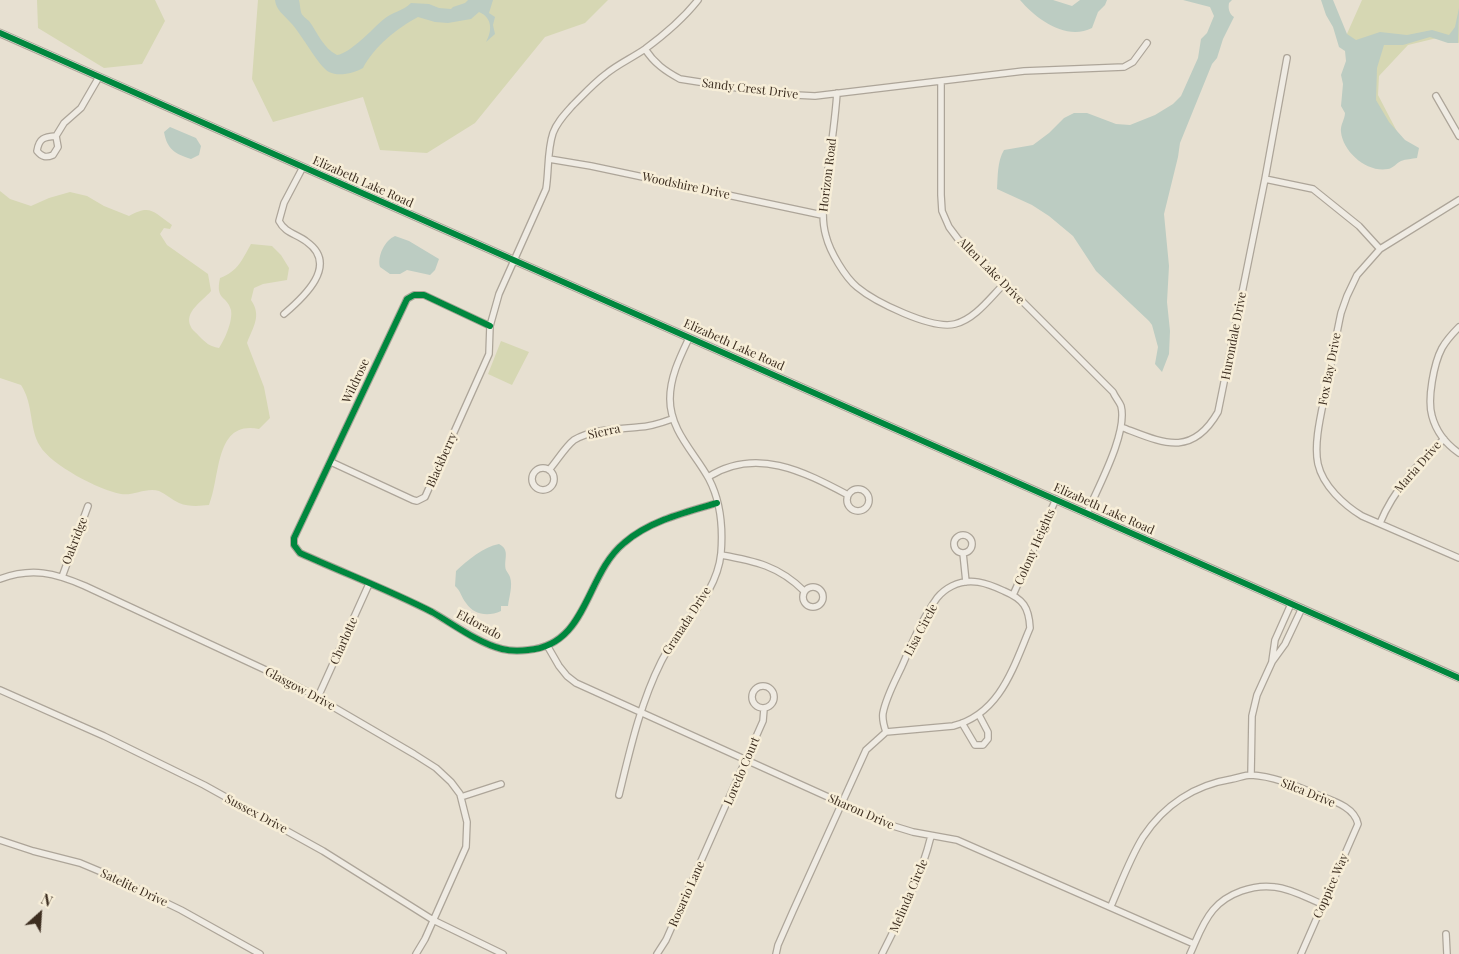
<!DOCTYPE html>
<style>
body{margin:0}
#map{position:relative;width:1459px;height:954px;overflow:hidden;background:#e7e0d1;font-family:"Playfair Display",serif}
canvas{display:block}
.north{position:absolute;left:15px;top:889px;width:50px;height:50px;-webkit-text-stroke:4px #f7eed8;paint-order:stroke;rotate:26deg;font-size:14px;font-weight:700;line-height:20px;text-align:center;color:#3d2e20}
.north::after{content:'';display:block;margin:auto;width:18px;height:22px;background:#3d2e20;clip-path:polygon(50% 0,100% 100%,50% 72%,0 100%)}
</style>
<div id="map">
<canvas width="1459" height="954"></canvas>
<div class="north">N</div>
</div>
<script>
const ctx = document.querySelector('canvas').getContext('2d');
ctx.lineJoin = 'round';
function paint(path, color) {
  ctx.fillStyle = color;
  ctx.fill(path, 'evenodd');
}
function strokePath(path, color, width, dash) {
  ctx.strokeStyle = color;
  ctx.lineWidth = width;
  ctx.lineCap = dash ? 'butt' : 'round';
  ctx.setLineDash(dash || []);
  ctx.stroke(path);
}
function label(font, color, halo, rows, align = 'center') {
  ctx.font = font + ' "Playfair Display",serif';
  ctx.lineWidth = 5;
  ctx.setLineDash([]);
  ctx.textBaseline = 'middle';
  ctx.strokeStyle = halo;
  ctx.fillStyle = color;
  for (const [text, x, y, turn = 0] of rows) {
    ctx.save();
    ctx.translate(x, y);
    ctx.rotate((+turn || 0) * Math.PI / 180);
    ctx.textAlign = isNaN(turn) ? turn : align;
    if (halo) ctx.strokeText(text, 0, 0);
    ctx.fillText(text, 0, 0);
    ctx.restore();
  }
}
const green = new Path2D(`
 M37 0H155L165 21 142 64 104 68 38 28Z
 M258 0H608L585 23 545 37 475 123 427 153 380 150 363 97 273 122 252 79Z
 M1362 0H1459V43L1437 38 1408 45 1379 76 1378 95 1403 143 1389 169 1346 36Z
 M0 191 10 199 31 206 49 198 70 192 87 196 104 206 129 216C151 204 153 212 172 225L170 229 164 228 160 234 167 245 208 274 211 291C203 301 183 312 191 327 192 330 197 333 199 336 206 343 209 346 219 348 225 339 233 321 231 310 227 295 215 301 220 278 238 271 242 260 251 244L272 246 281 255 289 268 287 280 263 284 254 288 251 300C262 316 253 327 247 343L264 387 270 418 259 429C214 420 221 477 209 505 199 506 189 507 179 503 172 500 166 494 159 491 147 487 133 496 121 494 99 490 51 465 40 446 29 429 34 405 21 385L0 378Z
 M501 341 529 352 512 385 488 374Z`);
const water = new Path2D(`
 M275 0H299C300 4 300 8 301 12 302 16 306 18 309 21 318 33 323 48 337 55 351 53 372 29 384 19 392 12 403 11 411 3L429 4 439 8 451 9 453 7 465 3 468 0H493L489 13 495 17 493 25 495 34 486 42C492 31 493 18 479 12L471 19 448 23 435 22 418 17C397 28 374 47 363 68 354 73 339 77 329 72 319 67 301 33 290 22 284 15 276 10 275 0Z
 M1020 0H1053L1072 6 1080 0H1107L1105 5 1098 12 1092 28C1066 41 1036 19 1020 0Z
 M1183 0H1232L1229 3C1228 8 1229 14 1234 17L1223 39 1217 58 1212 64 1180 143 1178 157 1164 214 1169 266 1167 302 1170 331 1169 354 1162 372 1155 364 1158 347 1152 325 1149 321 1096 271 1073 236 1049 216 1032 205 997 189C998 176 997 162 1004 150L1033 145 1049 133 1064 118 1074 113H1087L1116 124 1130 125 1155 115 1173 104 1181 96 1198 58 1201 39 1207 33 1214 16 1210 7Z
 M1321 0H1333L1347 34 1356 40 1380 32 1407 35 1432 30 1449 35 1455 27 1459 8 1458 43H1448L1430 37 1403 45H1384L1377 68 1376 100 1389 122 1405 140 1419 148 1417 158C1412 159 1406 159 1401 161 1396 163 1394 168 1388 169 1367 173 1343 152 1341 132 1340 125 1345 119 1345 113L1341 106 1343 84 1341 75 1346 61 1345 51 1339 47 1333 27 1326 15Z
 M170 127 196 138 201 146 199 155 191 159C175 154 167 149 164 132Z
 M395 236 409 241 439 259 435 270 430 275 407 270 400 274H390L380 267C377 256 385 240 395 236Z
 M499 544C511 550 503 560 506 570 507 572 509 574 510 577 513 586 509 597 508 606H501V611C488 617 474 615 466 603 461 597 461 591 455 586L456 571C468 560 483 547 499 544Z`);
const minor = new Path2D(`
 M645 49C654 63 665 71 680 79L776 94 815 96 1024 71 1124 67 1133 62 1147 43
 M941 81V195L942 211 949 227 958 239 981 260 1113 392C1115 397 1119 401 1121 406 1128 433 1098 487 1087 513
 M837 93C835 121 831 149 827 176 825 196 820 216 826 236 830 252 845 277 857 287 875 302 932 330 955 324 975 319 990 298 1004 284
 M1436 96 1459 136
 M56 136 58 147 53 155C46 158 42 157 37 151 39 138 44 137 56 136L64 123 81 108 99 77
 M549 159 591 166 822 215
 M1265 179 1313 189 1359 226 1380 249
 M1459 200 1380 249 1357 275 1347 296 1341 313C1336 336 1332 360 1327 384 1323 407 1313 441 1318 464 1323 486 1344 505 1362 516L1459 558
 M284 314C304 297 339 265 307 242 297 234 285 233 279 221L284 203 303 167
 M490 326 424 295H414L407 299 294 538V545L300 553C344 573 389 590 432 612 453 624 478 643 502 649 510 651 519 651 528 650 588 645 585 575 624 543 649 521 686 512 717 503
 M1459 327C1453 333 1446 341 1442 348 1434 363 1427 399 1432 416 1436 431 1446 444 1459 453
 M1121 427C1161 442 1191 459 1218 412L1265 179 1287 58
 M331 462 413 500 417 501 425 497 489 354 490 326 499 294 546 189C549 171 547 151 553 133 557 122 565 114 573 105 584 94 594 83 606 74 618 64 632 58 645 49 664 35 683 19 698 0
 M532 479a11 11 0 1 1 22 0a11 11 0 1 1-22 0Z
 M549 470C557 461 565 447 574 440 593 429 618 429 639 427 650 427 661 423 672 419
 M708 477C756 447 803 471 848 495
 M847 500a11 11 0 1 1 22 0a11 11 0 1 1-22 0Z
 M1380 523C1394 489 1418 464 1444 439
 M954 544a9 9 0 1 1 18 0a9 9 0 1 1-18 0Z
 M963 553 966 582
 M721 555C755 561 779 566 804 591
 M62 577 88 506
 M0 579C32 567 55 573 85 586L270 672 306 691 414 754 436 768 451 782 460 794 467 822 466 847 425 939 416 954
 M803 597a10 10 0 1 1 20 0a10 10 0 1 1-20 0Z
 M1013 595 1056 499
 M548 647 559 666 567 676 576 683 890 825 913 832 957 840 1194 944
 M1272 661 1275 640 1291 604
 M752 697a11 11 0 1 1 22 0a11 11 0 1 1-22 0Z
 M0 690 104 736 204 785 323 851 433 920 503 954
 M318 697 369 584
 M962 723 975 745H983L988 739V732L979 715
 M1251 775 1252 716 1257 695 1272 662 1285 644 1302 608
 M619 795C630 750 640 704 661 662 679 626 717 596 721 553 723 528 721 502 709 479 695 453 670 431 670 399 670 377 680 357 689 338
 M461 797 501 784
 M0 840 33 851 80 863 111 876 181 910 260 954
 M1111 906C1121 883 1130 858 1143 837 1164 805 1195 785 1232 779 1238 778 1245 775 1251 775 1272 776 1294 785 1313 793 1329 800 1354 805 1358 824L1301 954
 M1446 934 1447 954
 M657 954 666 940 763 721 764 709
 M776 954 778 945 793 911 866 750 886 732 953 726C1000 714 1013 668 1030 628 1029 607 1023 599 1004 591 987 583 970 577 952 586 946 589 941 593 937 598 922 619 912 643 902 666 895 681 886 697 883 713 882 719 884 726 886 732
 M882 954C901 916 921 877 931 836
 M1190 954C1197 939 1202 923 1213 910 1227 893 1254 884 1275 887 1292 889 1307 898 1322 904`);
const tertiary = new Path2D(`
 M0 33 1459 678`);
const cycleway = new Path2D(`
 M0 33 1459 678
 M490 326 424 295H414L407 299 294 538V545L300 553C344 573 389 590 432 612 453 624 478 643 502 649 510 651 519 651 528 650 588 645 585 575 624 543 649 521 686 512 717 503`);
const streetNames = [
 ["Sandy Crest Drive",750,89,7],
 ["Horizon Road",828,175,-83],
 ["Elizabeth Lake Road",363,182,24],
 ["Woodshire Drive",686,186,12],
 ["Allen Lake Drive",991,271,45],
 ["Hurondale Drive",1234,336,-79],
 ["Elizabeth Lake Road",734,345,24],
 ["Fox Bay Drive",1330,369,-79],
 ["Wildrose",356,381,-65],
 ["Sierra",604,432,-12],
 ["Blackberry",442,460,-66],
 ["Maria Drive",1418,467,-49],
 ["Elizabeth Lake Road",1104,509,24],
 ["Oakridge",75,541,-69],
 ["Colony Heights",1035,547,-66],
 ["Granada Drive",687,621,-57],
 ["Eldorado",479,625,28],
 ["Lisa Circle",921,630,-62],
 ["Charlotte",344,641,-66],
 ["Glasgow Drive",300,689,28],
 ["Loredo Court",742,771,-67],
 ["Silca Drive",1308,793,22],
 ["Sharon Drive",861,812,24],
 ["Sussex Drive",256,814,28],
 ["Coppice Way",1331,886,-66],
 ["Satelite Drive",134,888,25],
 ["Rosario Lane",687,894,-66],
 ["Melinda Circle",909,896,-67]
];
paint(green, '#d6d7b3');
paint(water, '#bcccc2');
strokePath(minor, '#ada599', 8);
strokePath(tertiary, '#ada599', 9);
strokePath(minor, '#efebe3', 5.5);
strokePath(tertiary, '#efebe3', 7);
strokePath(cycleway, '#00873e', 6);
label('12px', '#3d2e20', '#f7eed8', streetNames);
</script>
